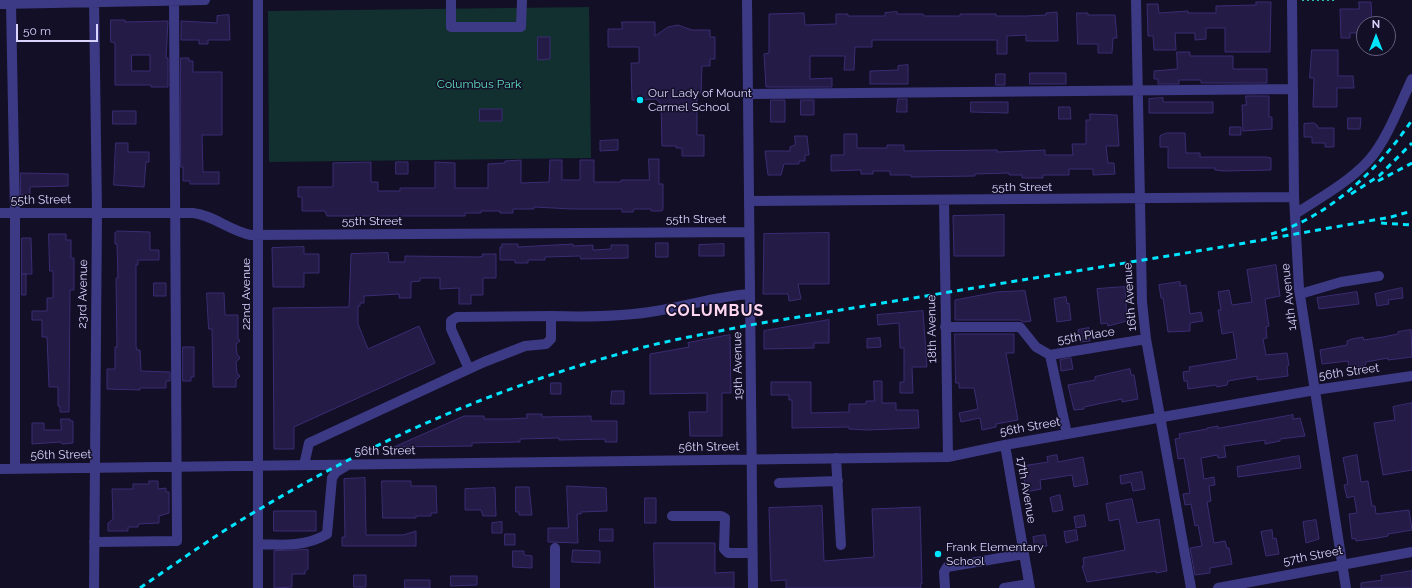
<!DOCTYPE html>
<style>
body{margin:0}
#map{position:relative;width:1412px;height:588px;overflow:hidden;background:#130f26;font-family:Raleway,sans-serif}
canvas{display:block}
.north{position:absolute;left:1356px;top:16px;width:40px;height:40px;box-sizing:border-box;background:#130f26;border:1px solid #625e7d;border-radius:50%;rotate:0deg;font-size:11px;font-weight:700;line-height:16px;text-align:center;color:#d9d4ff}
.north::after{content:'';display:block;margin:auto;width:14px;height:18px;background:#00e5ff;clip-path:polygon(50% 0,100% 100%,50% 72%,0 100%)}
.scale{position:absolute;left:16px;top:24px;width:82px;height:18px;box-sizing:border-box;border:2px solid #d9d4ff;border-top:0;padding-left:5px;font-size:12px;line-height:14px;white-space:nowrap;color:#d9d4ff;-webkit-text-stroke:3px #130f26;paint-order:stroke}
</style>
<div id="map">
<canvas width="1412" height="588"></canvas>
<div class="north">N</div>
<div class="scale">50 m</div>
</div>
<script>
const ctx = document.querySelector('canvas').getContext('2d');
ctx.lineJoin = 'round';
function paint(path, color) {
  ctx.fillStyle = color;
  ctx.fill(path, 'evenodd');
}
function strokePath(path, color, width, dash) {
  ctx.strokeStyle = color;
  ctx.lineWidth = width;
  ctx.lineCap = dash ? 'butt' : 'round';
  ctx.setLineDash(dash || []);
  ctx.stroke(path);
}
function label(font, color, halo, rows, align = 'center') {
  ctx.font = font + ' Raleway,sans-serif';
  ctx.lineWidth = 3;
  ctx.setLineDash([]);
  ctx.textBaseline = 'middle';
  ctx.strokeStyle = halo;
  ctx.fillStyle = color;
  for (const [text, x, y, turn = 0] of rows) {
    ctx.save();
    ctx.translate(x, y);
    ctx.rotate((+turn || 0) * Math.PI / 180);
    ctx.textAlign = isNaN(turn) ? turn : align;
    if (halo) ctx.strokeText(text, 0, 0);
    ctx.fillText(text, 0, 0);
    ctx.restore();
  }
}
const green = new Path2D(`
 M589 7 591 158 269 162 268 11Z`);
const building = new Path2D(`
 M1256 2H1271L1270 52H1225V28H1206V39L1195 40V33H1175L1176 50H1154L1153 36H1148L1147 4H1158L1159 13 1188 11V13H1216V6L1256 5Z
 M1359 2H1371L1372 21H1369V24H1364V33H1350V38H1341L1340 9H1359Z
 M897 12V14H923L924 16H960V14H996V16H1026L1046 15V13L1057 12 1058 41H1026V35L1007 36V54H997V40H872V47H855L854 70H844L845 56H810V79L832 78V87H766L764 54 769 53V14L804 13 805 25 836 24V14H848V16H885V13Z
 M1077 13H1088V15H1115L1117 38H1113L1112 53H1098V44H1078Z
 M229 15 230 40H208V44H199V40H181V21L217 23V16Z
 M111 20H125V22L168 21 166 58H168V87H151V85H115V43L111 42ZM132 55H150V71H132Z
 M622 22H655V36L668 27 678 25 692 30H710V37H715V59H710V66H702L701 93H697V135H704V156H682V148H676V146H662L661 104 656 99 632 100 631 63H639V47H608V29H622Z
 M538 37H550V59L538 60Z
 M1312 50H1338V76H1353L1354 88H1337V107H1313L1314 78H1310Z
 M1177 52H1190V56H1233V69H1267V83H1201V80H1179V84H1158V79H1154V71L1177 69Z
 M181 58H189V61H193V72H222V135H202L203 172H219V184H190V181H183V167H181Z
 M908 65V84H870V71L898 70V66Z
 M1030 73H1066V84H1030Z
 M996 74H1005V85H996Z
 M1246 96H1269V117H1272V129L1243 131 1242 105H1246Z
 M1163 98V102H1213V113H1149V99Z
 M898 99H907V112H897Z
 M771 100H785V122H771Z
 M801 100H814V115H801Z
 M971 102H1008V113L971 112Z
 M1059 107H1070L1071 119H1059Z
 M480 109H502V121H480Z
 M113 111H136V124H113Z
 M1090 114 1117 115 1119 146H1106L1108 163H1114L1115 174 1093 175V169H1069V175H1043V178H1022V175H1009V173L975 174V176L911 177V175H890V171H873V174H861V170L831 171V155H844V134H857V148H887V145H904V151L997 150V152L1045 150V155H1073L1072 144H1086V120H1090Z
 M1348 118H1361L1360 129H1348Z
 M1314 123 1317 125 1318 128H1334V147H1325V143H1312V137H1304V124Z
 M1230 127H1241V135H1230Z
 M1167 133H1185L1186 153H1200V157H1266L1271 158V170L1224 171 1215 170V168H1168V147H1160V136Z
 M795 136H807L809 155H805V161H799V164H784L781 175H768L765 151H790V147L795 145Z
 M618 140V150L600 151V141Z
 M116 143H128V152H149V162H146L144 187 114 185Z
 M649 159H659V184H663V209L662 211H651V209H634L633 212H622V209H572L534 207V209H513V213H500V211H481V213H465V216H327L325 211H302V197H298V187H333V163L371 162V182H378V191H400V188H435V162L455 163V188H488V164L505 163V161L521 160V183L549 182 550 160H562V180H580V160H594V182H621V180H649Z
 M396 162H408V174H396Z
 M21 173 68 174V186L30 187V195H21Z
 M1004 215V256H954L953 216Z
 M118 231 150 232V250H159V260H138V265H136V346L137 350H140L141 371 170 372V381H166V388H140V390L107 389V369H115V347H117L116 278H118L117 244H115V233Z
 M829 233V284H798L801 299 789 301 788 294H763L764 234Z
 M49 234H66V240H71V258H74V290H70L69 412H60V406H58V387H49L47 337H42V320H32V311H47V298H53V271H50Z
 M22 238H31L32 274H22Z
 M656 243H668V257H656Z
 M502 244H518V247L573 244V246L593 245V250L611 249V245H628V258L581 259 580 256 545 257V260H528V263H515V260H500V247H502Z
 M724 244V256H699V245Z
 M304 247V254H319V273H304V287H273L272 248Z
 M388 253 389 262H405V256L479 257 483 256 482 254H496V278H483V295H471V304H459V288L440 289V278H420V281L411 282V298H399V294L364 296V303H360V306H358V324L368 349 419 326 435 363 294 427V449H274L273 308 349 307 351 254Z
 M1276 265 1280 296 1265 299 1269 326 1266 327 1267 338 1263 339 1266 355 1287 353 1289 365 1287 367 1288 376 1257 380V376L1228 381 1227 385 1217 387 1216 385 1188 389 1187 381H1184L1183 372 1190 371 1189 367 1237 359 1233 332 1222 334 1218 310H1221L1218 292 1229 290 1232 305 1252 302 1247 270Z
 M22 274H26V295H22Z
 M1180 282V286L1186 285 1190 314 1201 312 1203 321 1190 323V331L1168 332 1163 298H1161L1159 285Z
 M154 283H166V296H154Z
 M1125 287 1127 321 1108 326 1107 323 1101 324 1097 289Z
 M1402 288 1403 298 1388 300 1389 304 1377 306 1375 294Z
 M1025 291 1031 321 1024 322 1020 320H955V300L997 292Z
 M1357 292 1359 304 1319 309 1317 298Z
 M207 293H224L225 315H238V338L240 341 236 344 237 354 240 358 236 362 237 373 240 376 236 380V387H213L212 329H209Z
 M1066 297 1067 304 1069 303 1071 320 1057 322 1054 299Z
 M923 311 927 367H912L913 393H900V382H904V348H900L899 323 878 325 877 315Z
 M829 320V343H814V348L764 349V331Z
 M1089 328 1090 341 1080 342 1078 330Z
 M1411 330 1412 357 1388 360V358L1366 362 1365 366 1349 368 1348 361 1322 364 1320 350 1347 345V341L1352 339 1363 337 1364 340 1383 337 1398 334V332Z
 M955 334H1014V353H1006L1018 420 996 424V427L982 430 980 418 961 422 959 413 978 409 974 388H959V383H956Z
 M730 335 731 393H722V436H690L689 412H707V393L650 394V354L689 347 688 343Z
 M880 338 881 347 867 348V339Z
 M183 347H194V377H191V381H183Z
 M1071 358 1073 369 1061 371 1060 360Z
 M1130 369 1131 375H1134L1138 399 1122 402V399L1084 407V409L1074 410 1068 385 1095 380V377Z
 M874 381H882V403H896V410H918L919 428 867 430 849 429V427L792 428V400H789V395H771V382H811V413L849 412V404H866V401H874Z
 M551 383H561V394H551Z
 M612 391H624V404H611Z
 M1412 403V470L1383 475 1374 423 1395 420 1393 407Z
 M527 414H542V417L591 416V421H617V442H605V439L559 440V438L520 439V442L472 443V446L394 447 464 416H484V419H508L527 418Z
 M1293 415V419L1300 418 1305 436 1280 439V441L1265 444V440L1224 446 1226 457 1218 458 1217 455 1201 458 1204 479 1214 477 1215 485 1209 486 1211 501 1207 502 1214 543 1225 541 1227 548H1229L1232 564 1210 568V573L1195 575 1190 548 1202 546 1198 525 1195 526 1191 504 1185 505 1183 494 1190 493 1184 458 1178 459 1175 439 1180 438 1179 434 1207 429V428L1218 426V428Z
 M61 419H70V421H73V443L62 444 61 442 32 444V423H44V430H61Z
 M1057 455 1058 462 1083 457 1088 484 1074 487 1072 475 1040 480 1041 489 1026 492 1022 466 1048 462 1047 457Z
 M1357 455 1361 482 1368 481 1372 506H1375L1376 514 1409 510 1412 530 1388 534V536L1378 538 1356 541 1355 538 1352 539 1349 514 1357 513 1354 496 1347 498 1344 485 1348 484 1343 458Z
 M1299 456 1301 468 1238 477 1237 467Z
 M1142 472 1145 489 1133 491 1131 482 1121 484 1120 476Z
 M365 478 366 535H403L416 531V546H342V537H345L344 479Z
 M149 481H158V489L166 488V492H169V513L159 516V523L138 524V527H128V531H108V523L113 519 112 489H133V484H149Z
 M382 481H411V486H436L437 513H431V516H416V518H383Z
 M567 486 606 488 607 511 581 512V514H577L578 543 548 542V528H568Z
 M516 487H529L532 515H519V512H516Z
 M495 488 496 516H483L481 510H465V489Z
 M1060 495 1063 510 1053 512 1050 498Z
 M645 498H656V523H645Z
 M1132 499 1137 523 1159 519 1167 571 1156 573V571L1087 582 1082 566H1084L1083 558 1125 550 1119 519 1109 521 1106 504Z
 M822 506 824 561 874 557 872 509 920 507 922 584H920L921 588H786V580L771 581 769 508Z
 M274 511H316V531H274Z
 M1084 515 1086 526 1076 528 1074 517Z
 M1316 520 1319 539 1306 543 1303 522Z
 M502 522V533H492V523Z
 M600 529H613V541H600Z
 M1076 530 1078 540 1066 543 1064 532Z
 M1272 530 1273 539 1276 538 1279 554 1266 556 1261 532Z
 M505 534H515V545H505Z
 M1045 535 1047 546 1035 548 1033 537Z
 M654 543H715V573L734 572V588H655Z
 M308 550V569L305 571V574H292V587L274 588V551Z
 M573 550 600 551V563L572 562Z
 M513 551H524V555L532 556V568L513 567Z
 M1412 571V588H1361V583L1382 580 1381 576Z
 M354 575H366V587H354Z
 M451 576H477V585L451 586Z
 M405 580H430V588H405Z`);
const path = new Path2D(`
 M1302 0H1334`);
const minor = new Path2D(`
 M451 0V27H521L522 0
 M747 0 753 588
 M1136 0 1142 302 1146 339 1191 588
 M1292 0 1294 197 1299 289 1346 588
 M0 4 205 0
 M11 4 15 213V469
 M749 94 1293 89
 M944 200 948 457
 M749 201 1294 197
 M0 213H193C213 215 230 231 251 235L749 232
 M1295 214C1320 198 1349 182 1369 160 1387 140 1400 104 1412 79
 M1300 294 1341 282 1379 276
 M945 327H1020L1036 347 1050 355 1146 339
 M1050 355 1067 434
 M469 369 451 329V321L457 317 551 316
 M1005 445 1030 588
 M836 458 841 545
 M304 465 309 443 484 362 525 346 546 344 551 339V316C586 317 622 317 656 311 687 306 718 296 750 294
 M0 469 948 457 1005 445 1315 390 1412 376
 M779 483 838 481
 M672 516H721L725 518 724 549 728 553H752
 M94 542 177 541 174 1
 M258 544C282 545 306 547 327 534L332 478 336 472 348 465
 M555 548V588
 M94 588 97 212 94 0
 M258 588V0
 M945 588 944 572 947 567 1024 554
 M1004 588 1029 584
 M1218 588 1412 552`);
const rail = new Path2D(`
 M1378 181 1412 163
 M1351 194 1379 176 1412 143
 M1381 223 1412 225
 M1271 234C1328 218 1380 168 1412 120
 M140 588C179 561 217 534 258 510 370 443 493 389 619 354 662 341 706 334 750 325L1228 246 1391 217 1412 211`);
const markers = [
 [640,100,4,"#00e5ff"],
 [938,554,4,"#00e5ff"]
];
const parkNames = [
 ["Columbus Park",479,84]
];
const poiNames = [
 ["Our Lady of Mount",648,93],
 ["Carmel School",648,107],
 ["Frank Elementary",946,547],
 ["School",946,561]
];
const streetNames = [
 ["55th Street",1022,187],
 ["55th Street",41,200,-1],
 ["55th Street",696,219],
 ["55th Street",372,221],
 ["23rd Avenue",83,294,-89],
 ["22nd Avenue",246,294,-90],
 ["16th Avenue",1130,297,-94],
 ["14th Avenue",1289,297,-96],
 ["18th Avenue",932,329,-91],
 ["55th Place",1086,336,-9],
 ["19th Avenue",738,366,-91],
 ["56th Street",1349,372,-8],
 ["56th Street",1030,427,-10],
 ["56th Street",709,447,-1],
 ["56th Street",385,451,-1],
 ["56th Street",61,455,-1],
 ["17th Avenue",1026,490,80],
 ["57th Street",1313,556,-11]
];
const districtNames = [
 ["COLUMBUS",715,311]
];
paint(green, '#12302f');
paint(building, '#241b47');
strokePath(building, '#3b2d73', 1);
strokePath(path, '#2fb8b0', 2, [2, 3]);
strokePath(minor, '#3d3a85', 10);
strokePath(rail, '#00e5ff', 3, [6, 5]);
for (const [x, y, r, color] of markers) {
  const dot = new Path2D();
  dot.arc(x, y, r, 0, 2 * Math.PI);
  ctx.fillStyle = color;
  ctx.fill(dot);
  strokePath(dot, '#130f26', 1.5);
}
label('12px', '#5fe0c0', '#130f26', parkNames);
label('12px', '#d9d4ff', '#130f26', poiNames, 'left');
label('12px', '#d9d4ff', '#130f26', streetNames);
ctx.letterSpacing = '1px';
label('bold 16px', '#ffd6f0', '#130f26', districtNames);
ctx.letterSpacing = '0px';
</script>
